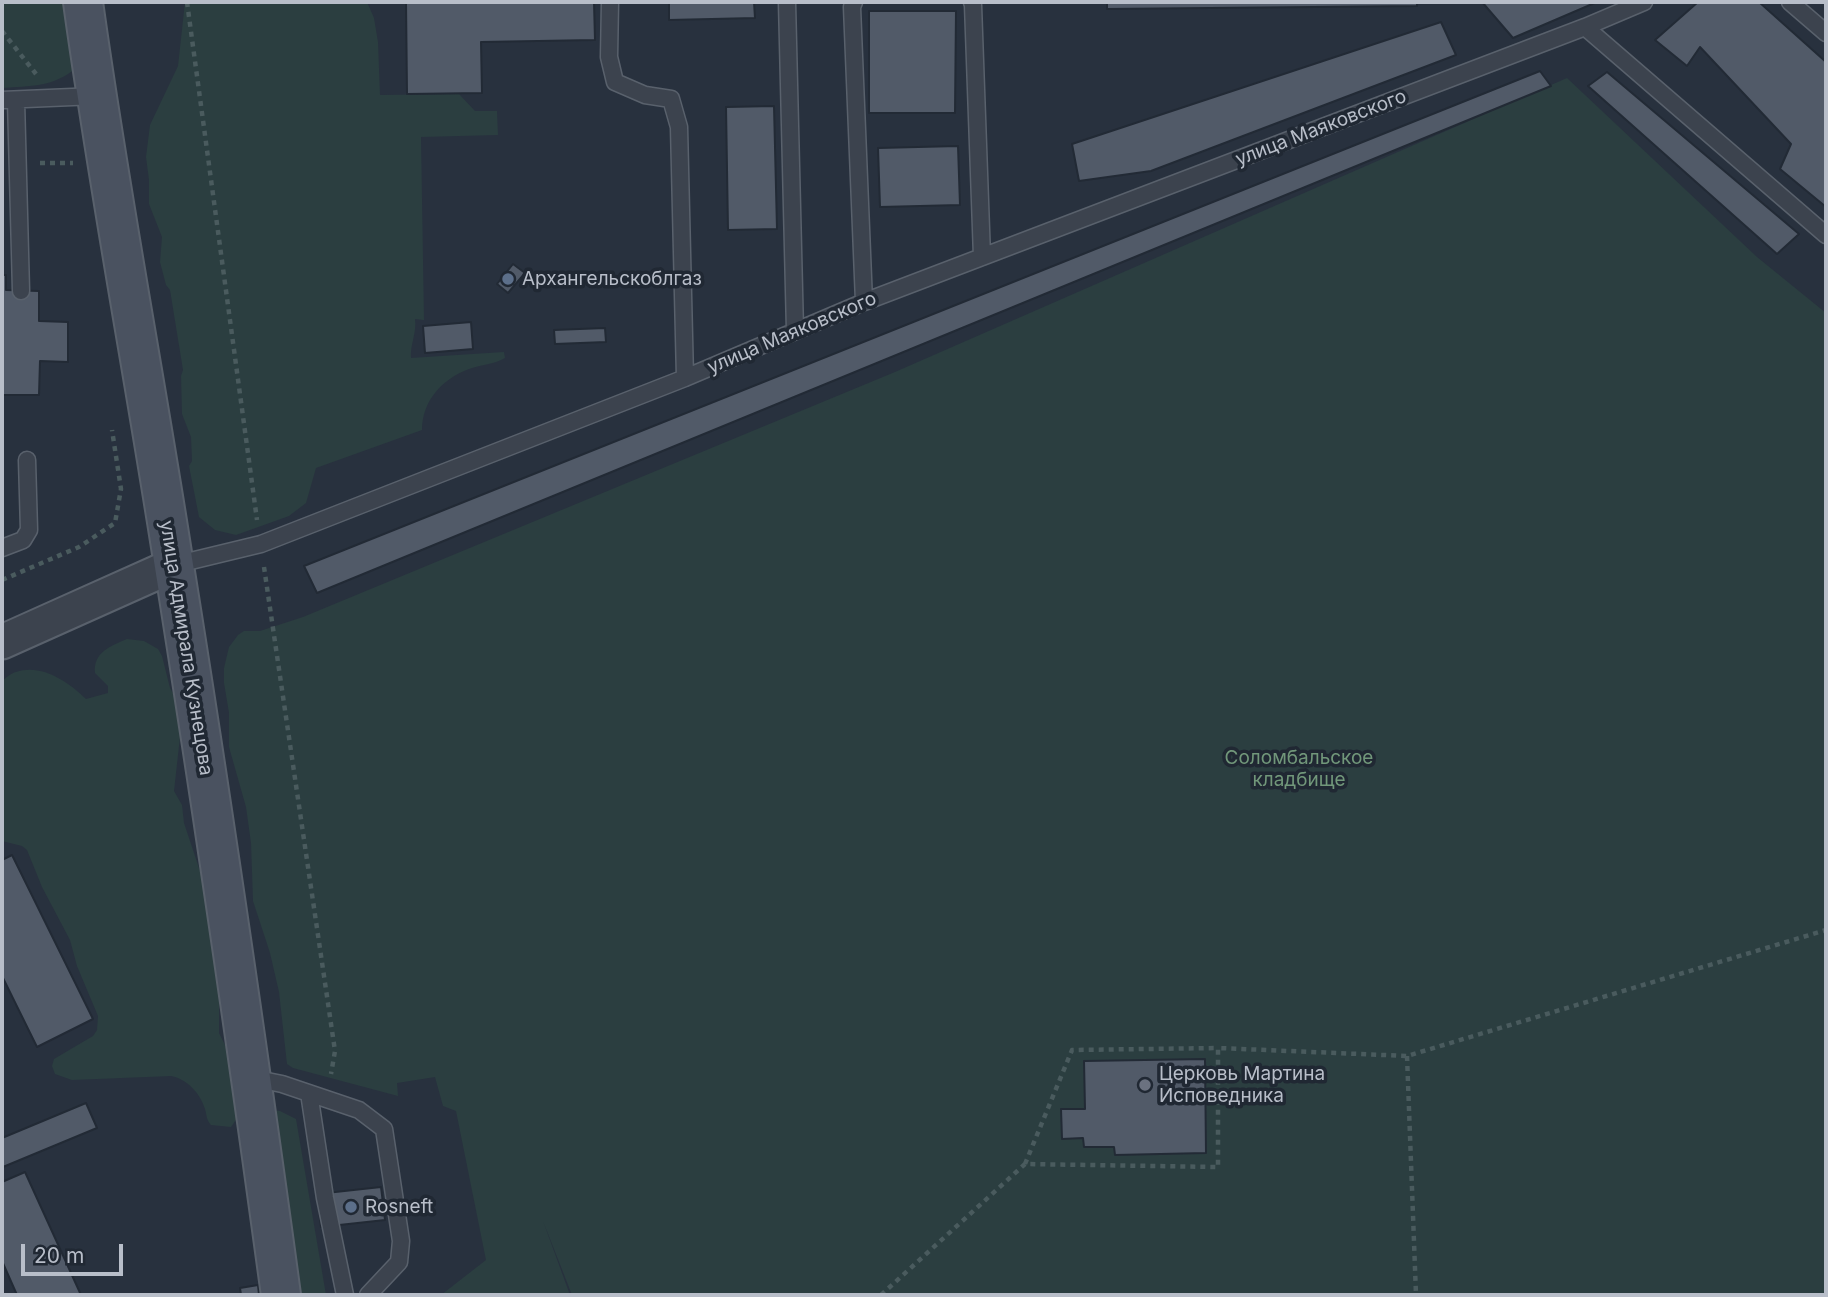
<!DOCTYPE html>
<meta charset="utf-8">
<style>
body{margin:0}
#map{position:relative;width:1828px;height:1297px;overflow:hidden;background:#28313e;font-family:Inter,sans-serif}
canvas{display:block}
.frame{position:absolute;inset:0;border:4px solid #b8bec9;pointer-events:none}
.scale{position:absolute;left:21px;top:1244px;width:102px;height:32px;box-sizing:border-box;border:4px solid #b8bec9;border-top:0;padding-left:9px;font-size:21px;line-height:24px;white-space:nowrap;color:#b8bec9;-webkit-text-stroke:5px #202833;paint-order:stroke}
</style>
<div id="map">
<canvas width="1828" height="1297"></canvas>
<div class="frame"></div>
<div class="scale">20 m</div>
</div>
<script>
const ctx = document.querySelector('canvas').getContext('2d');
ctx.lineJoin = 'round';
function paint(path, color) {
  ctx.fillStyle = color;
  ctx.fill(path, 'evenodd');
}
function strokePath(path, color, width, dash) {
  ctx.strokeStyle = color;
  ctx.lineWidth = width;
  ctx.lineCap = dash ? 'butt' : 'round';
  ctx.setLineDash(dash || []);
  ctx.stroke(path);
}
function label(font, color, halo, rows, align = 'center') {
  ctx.font = font + ' Inter,sans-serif';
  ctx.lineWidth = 7;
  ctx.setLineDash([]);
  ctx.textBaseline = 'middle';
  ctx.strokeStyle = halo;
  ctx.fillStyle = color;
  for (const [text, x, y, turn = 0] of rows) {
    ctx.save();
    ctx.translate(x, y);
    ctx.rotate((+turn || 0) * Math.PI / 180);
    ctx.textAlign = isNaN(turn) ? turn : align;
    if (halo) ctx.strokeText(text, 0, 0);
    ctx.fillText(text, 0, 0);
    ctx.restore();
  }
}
const green = new Path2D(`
 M2 2H70L76 68C54 87 30 86 2 88Z
 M185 2H367L374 18 378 42 380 95 459 94 475 111H497L498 135 421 137 424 320 415 319C417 333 410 344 411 358L504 352 505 358C493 365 482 364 469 369 442 379 422 401 422 430L316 468 306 503 289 516 236 535 215 530 199 517 189 466 192 461 191 437 182 414 181 376 183 370 170 290 166 285 160 262 162 237 149 204V180L146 157 150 125 178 66Z
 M1567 78 1757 257 1826 313V1295H572L543 1221 570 1295H441L486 1260 456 1111 443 1106 435 1077 397 1083 398 1096 293 1068 287 1064 279 992 270 953 253 901 251 843 246 807 229 747V713L224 683V668L229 647 238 635 244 631H260L303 617 895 372Z
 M127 639 144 641 158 649 162 656 170 688 178 702 181 728 174 791 182 805 184 823 201 874 213 896 223 984 219 1007V1033L226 1047 234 1052 240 1114 231 1127 211 1125C206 1119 207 1116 205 1109 200 1093 187 1079 171 1076L72 1080 55 1074 52 1066 54 1059 93 1036 97 1030 98 1016 77 966 70 940 42 887 27 850 22 846 2 841V681C6 678 11 673 16 672 41 663 69 682 86 699L108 693V686L95 673C93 652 111 646 127 639Z
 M265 1109 280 1111 296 1119 326 1295H280Z`);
const building = new Path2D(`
 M406 2H594L595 40 481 42 482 93 407 94Z
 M669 2H754L755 18 669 20Z
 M1107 2H1417V6L1107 9Z
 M1482 2H1597L1513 38Z
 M1698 2H1759L1826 62V207L1780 169 1791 144 1700 47 1687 66 1655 40Z
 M869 11H956L955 113H869Z
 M1441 22 1456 55 1151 171 1079 181 1072 144Z
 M1540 71 1551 86 317 593 304 566Z
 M1607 72 1799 234 1777 254 1588 86Z
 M774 106 777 229 728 230 726 107Z
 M958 146 960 205 880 207 878 148Z
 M513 264 525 273 508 293 497 284Z
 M2 275H6V290L39 291V321L68 322V362L40 361 39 395H2Z
 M471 322 473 349 425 353 423 326Z
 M605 328 606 342 555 344 554 330Z
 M12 855 93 1019 37 1047 2 976V860Z
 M1205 1059 1206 1153 1115 1155 1114 1147H1084L1083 1138 1062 1139 1061 1109H1085L1084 1061Z
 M86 1103 97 1128 3 1167 2 1138Z
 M25 1172 81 1295H17L2 1261V1182Z
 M381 1187 385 1220 321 1227 317 1194Z
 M258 1285 259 1295H241L240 1288Z`);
const path = new Path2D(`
 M187 2 257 520
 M387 2V3
 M2 31 36 74
 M40 163H73
 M264 567 335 1051 331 1074
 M2 580 79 547 115 523 121 489 112 430
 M1407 1056 1416 1295
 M1025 1164 1072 1050 1218 1048
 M881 1295 1025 1164 1218 1167V1048L1407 1056 1826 930`);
const service = new Path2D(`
 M610 2 609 57 615 82 645 95 671 99 679 127 685 378
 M787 2 795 331
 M854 2 852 7 864 302
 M972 2 973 5 982 257
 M1790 2 1826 33
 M1585 27 1826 235
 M2 100 96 96
 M16 100 21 291
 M2 548 23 540 29 530 27 460
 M174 565 261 544 685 378 864 302 1585 27 1644 2
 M252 1078 282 1084 359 1110 384 1129 401 1241 399 1262 368 1295
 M309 1093 325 1198 345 1295`);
const minor = new Path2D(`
 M2 642 174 565`);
const secondary = new Path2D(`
 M83 2C109 191 145 378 174 566 213 809 248 1052 281 1295`);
const markers = [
 [508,279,7,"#5c6f8a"],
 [1145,1085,7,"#6b7280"],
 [351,1207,7,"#5c6f8a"]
];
const streetNames = [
 ["улица Маяковского",1321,128,-21],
 ["улица Маяковского",792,333,-23],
 ["улица Адмирала Кузнецова",186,648,81]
];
const poiNames = [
 ["Архангельскоблгаз",522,279],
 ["Церковь Мартина",1159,1074],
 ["Исповедника",1159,1096],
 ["Rosneft",365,1207]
];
const parkNames = [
 ["Соломбальское",1299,758],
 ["кладбище",1299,780]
];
paint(green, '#2b3e40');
paint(building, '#515a68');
strokePath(building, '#222a35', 2);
strokePath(service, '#59616c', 19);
strokePath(minor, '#59616c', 37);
strokePath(secondary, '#59616c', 42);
strokePath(path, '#4a5b5e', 4.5, [5, 5]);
strokePath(service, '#3c434e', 16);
strokePath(minor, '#3c434e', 33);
strokePath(secondary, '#4a5260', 38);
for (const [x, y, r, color] of markers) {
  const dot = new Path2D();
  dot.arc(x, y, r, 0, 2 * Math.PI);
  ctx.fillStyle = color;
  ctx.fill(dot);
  strokePath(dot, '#202833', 2.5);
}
label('19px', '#b8bec9', '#202833', streetNames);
label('19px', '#b8bec9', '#202833', poiNames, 'left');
label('19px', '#71977a', '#202833', parkNames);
</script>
